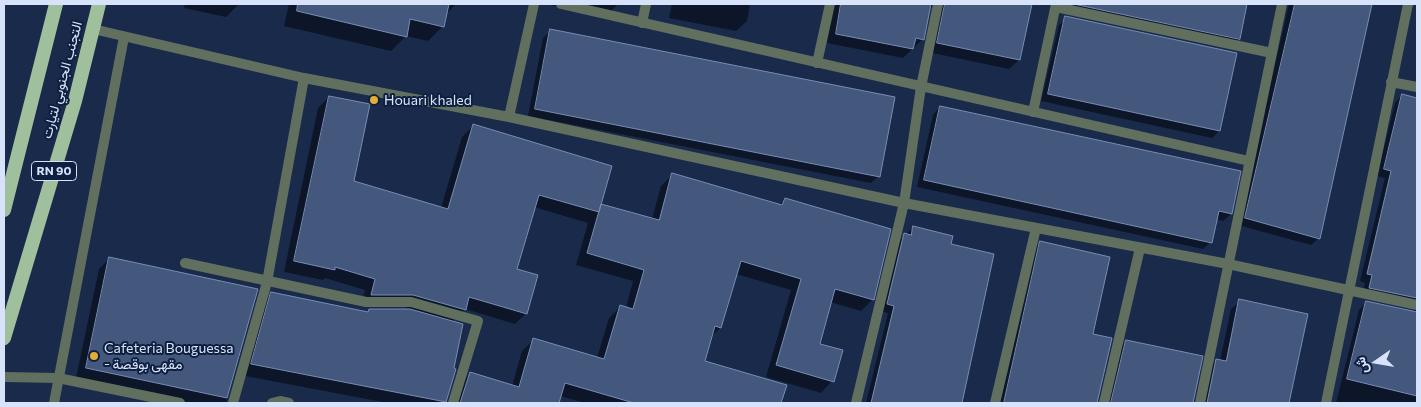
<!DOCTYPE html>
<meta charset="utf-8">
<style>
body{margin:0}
#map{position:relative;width:1421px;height:407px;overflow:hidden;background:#192a4b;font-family:Commissioner,Vazirmatn,sans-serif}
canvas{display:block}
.frame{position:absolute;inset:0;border:5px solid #d7e3fa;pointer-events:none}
.north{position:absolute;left:1351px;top:337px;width:50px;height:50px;-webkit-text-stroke:4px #0f1f40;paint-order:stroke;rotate:257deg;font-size:14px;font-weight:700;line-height:20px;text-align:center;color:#d7e3fa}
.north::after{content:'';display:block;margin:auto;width:18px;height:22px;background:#d7e3fa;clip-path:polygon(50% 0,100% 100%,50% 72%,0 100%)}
</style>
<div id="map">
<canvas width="1421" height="407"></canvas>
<div class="frame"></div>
<div class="north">ش</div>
</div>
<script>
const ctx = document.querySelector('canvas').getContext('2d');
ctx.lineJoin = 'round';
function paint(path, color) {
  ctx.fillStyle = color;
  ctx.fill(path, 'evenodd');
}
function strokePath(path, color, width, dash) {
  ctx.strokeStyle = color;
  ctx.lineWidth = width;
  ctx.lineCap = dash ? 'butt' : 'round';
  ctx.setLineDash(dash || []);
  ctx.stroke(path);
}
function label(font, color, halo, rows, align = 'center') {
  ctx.font = font + ' Commissioner,Vazirmatn,sans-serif';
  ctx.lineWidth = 4;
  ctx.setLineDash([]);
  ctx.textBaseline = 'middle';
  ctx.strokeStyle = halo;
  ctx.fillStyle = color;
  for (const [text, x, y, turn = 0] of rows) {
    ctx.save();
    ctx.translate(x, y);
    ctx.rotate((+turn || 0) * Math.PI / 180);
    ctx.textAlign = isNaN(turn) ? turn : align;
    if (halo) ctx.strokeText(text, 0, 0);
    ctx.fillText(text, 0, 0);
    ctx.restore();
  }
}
const shadow = new Path2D(`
 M185 4H239L226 17 184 8Z
 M289 4H456L445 15 442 27 428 41 406 36 391 51 284 26Z
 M545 4H618L606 16Z
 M672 4H750L747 21 736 31 669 18Z
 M834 4H1031L1019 60 1009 69 928 52 934 9 929 6 923 39 903 58 827 43Z
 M1063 4H1245L1239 39 1231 46Z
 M1289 4H1371L1319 238 1311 245 1238 225Z
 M1067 18 1219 131 1212 138 1041 101 1059 25Z
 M550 31 879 176 871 183 528 116 543 38Z
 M1402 95 1417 99V403H1336L1359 310 1366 302 1416 313 1411 305 1362 295 1365 283 1360 281 1385 178 1377 176 1395 103Z
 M329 97 352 182 441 208 462 137 473 126 598 208 652 219 661 186 673 174 779 205 785 199 873 299 861 311 830 302 818 344 832 381 821 393 766 377 791 290 736 274 720 328 711 337 704 362 785 386 780 403H585L560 396 558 403H453L458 385 470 374 512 386 522 351 533 340 597 358 609 318 620 307 626 308 633 281 576 265 588 223 534 207 516 270 526 313 515 324 465 309 452 322 445 401 443 403H388L240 375 260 305 272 293 366 313 369 310H414L401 306H361L365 290 325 278 323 280 284 272 318 108Z
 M940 107 1231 214 1223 221 1216 219 1211 242 1203 249 917 187 933 115Z
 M914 227 950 245 992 255 960 403H866L888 313 880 311 897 242Z
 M1041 242 1092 335 1097 403H998L1032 251Z
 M110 258 256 290 226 403H178L76 378 99 269Z
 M1240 301 1307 315 1288 403H1200L1208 369 1216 361H1220L1231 309Z
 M1126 342 1192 402V403H1105L1117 351Z`);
const building = new Path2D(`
 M298 4H449L444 27 410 19 407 37 297 11Z
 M841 4H931L924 40 916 38 913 49 836 34Z
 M945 4H1032L1020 60 937 43Z
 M1074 4H1247L1240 39Z
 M1295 4H1372L1320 239 1245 218Z
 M1065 16 1237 53 1220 131 1048 94Z
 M550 29 895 97 880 177 535 109Z
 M1402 94 1417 98V298L1369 288 1372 275 1367 274 1391 171 1384 169Z
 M329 96 370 104 354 181 448 209 473 124 612 166 599 212 539 195 517 269 538 275 527 314 469 297 466 310 413 295H371L375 279 335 267V270L294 261Z
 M940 106 1241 171 1232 214 1219 211 1212 243 924 180Z
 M672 173 782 205 785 198 891 229 874 300 835 289 820 344 843 350 834 382 776 365 801 279 741 261 721 328 715 326 705 361 787 385 781 403H634L565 383 559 403H460L470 372 519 387 533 338 604 359 620 305 633 309 644 270 587 253 601 204 659 220Z
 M913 226 953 236 951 244 994 254 962 403H871L894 306 887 304 904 233 911 235Z
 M1040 241 1110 257 1093 334 1112 338 1097 403H1004Z
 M109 257 258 289 227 398 86 368Z
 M271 292 368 312 369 309H410L463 324 454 368 456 369 446 402 251 364Z
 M1239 299 1308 314 1289 403H1207L1216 359 1226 361Z
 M1366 301 1417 312V396L1347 379Z
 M1126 340 1203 356 1193 403H1111Z`);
const minor = new Path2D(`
 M561 4 1249 161
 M1056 7 1272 53
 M642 23 646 4
 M93 29 304 78 509 117 904 203 1228 264 1417 305
 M817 63 830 4
 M1391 82 1417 87
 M1033 112 1056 4
 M509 117 534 4
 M185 263 366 302H411L478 321 453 403
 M54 403 124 37
 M233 403 267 282 304 78
 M856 403 904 203 921 87 938 4
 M995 403 1036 228
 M1104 403 1140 248
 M1200 403 1282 4
 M1326 403 1408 4`);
const tertiary = new Path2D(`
 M4 377 58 378 180 403
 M272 403 280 401 289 403`);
const trunk = new Path2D(`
 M4 210 56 4
 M4 338 75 101 99 4`);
const markers = [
 [374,100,5,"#e4ae35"],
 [94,356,5,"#e4ae35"]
];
const shields = [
 [54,171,45]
];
const shieldNames = [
 ["RN 90",54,171]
];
const streetNames = [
 ["التجنب الجنوبي لتيارت",62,80,-75]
];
const poiNames = [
 ["Houari khaled",384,100],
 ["Cafeteria Bouguessa",104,348],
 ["- مقهى بوقصة",104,364]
];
paint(shadow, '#0007');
paint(building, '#44587d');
strokePath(building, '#778db5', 1);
strokePath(minor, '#616f5f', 10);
strokePath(tertiary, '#616f5f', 10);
strokePath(trunk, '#a0c09d', 14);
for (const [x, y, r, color] of markers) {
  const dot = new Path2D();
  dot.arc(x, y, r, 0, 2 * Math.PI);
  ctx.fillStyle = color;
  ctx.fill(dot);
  strokePath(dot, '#0f1f40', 2);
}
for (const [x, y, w] of shields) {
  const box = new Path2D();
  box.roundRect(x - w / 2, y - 9.5, w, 19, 4);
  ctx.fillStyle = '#0f1f40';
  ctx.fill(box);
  strokePath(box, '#d7e3fa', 1);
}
label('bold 12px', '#d7e3fa', null, shieldNames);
label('14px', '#d7e3fa', '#0f1f40', streetNames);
label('14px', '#d7e3fa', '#0f1f40', poiNames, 'left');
</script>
